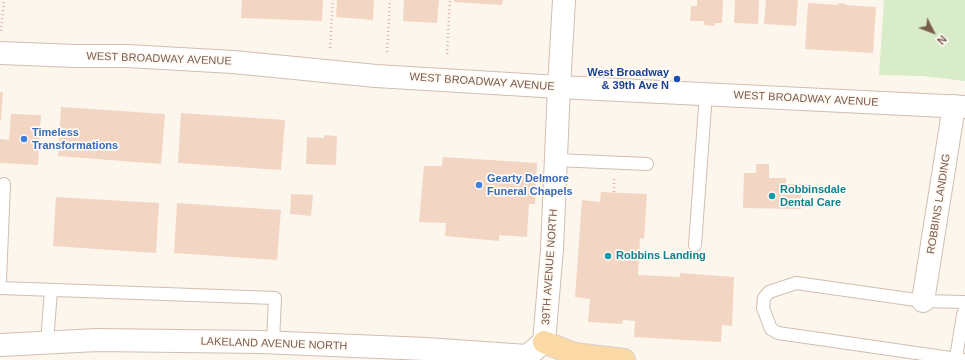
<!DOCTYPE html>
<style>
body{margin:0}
#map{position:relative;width:965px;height:360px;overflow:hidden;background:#fdf6ec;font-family:Arial,sans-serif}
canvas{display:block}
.north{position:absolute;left:913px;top:12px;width:40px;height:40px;-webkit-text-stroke:3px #fffaf3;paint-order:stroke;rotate:132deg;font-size:11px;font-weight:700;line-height:16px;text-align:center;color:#7a5c4d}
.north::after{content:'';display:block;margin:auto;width:14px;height:18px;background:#7a5c4d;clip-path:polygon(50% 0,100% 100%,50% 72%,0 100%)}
</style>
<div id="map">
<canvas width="965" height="360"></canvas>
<div class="north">N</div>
</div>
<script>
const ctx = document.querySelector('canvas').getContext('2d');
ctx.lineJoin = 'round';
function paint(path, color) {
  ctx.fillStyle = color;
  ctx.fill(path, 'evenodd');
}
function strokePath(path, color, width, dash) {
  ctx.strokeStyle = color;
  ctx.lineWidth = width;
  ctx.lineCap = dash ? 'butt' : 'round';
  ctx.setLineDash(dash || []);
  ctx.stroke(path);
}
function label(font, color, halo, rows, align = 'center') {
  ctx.font = font + ' Arial,sans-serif';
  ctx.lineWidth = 3.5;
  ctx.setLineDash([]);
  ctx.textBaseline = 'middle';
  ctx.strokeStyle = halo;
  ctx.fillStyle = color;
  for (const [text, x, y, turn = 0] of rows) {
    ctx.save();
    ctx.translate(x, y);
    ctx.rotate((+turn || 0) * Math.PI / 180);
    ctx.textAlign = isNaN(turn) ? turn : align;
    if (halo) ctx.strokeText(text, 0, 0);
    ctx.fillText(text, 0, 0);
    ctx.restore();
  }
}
const green = new Path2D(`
 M884 0H965V81L922 76 879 75Z`);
const building = new Path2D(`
 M242 0H323L322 21 241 18Z
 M337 0H374L373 20 336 17Z
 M404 0H439L437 23 403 21Z
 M454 0H503L502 5 454 2Z
 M697 0H723L722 23H715V26L704 25V21H690L691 6H697Z
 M735 0H759L758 24 734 23Z
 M766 0H798L796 26 764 24Z
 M808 3 838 5V3L846 4V5L876 7 873 53 805 49Z
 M0 92H3L1 120H0Z
 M61 107 165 114 161 164 58 156Z
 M181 113 285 120 281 170 178 163Z
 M11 114 41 115 38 165 0 163V139L9 140Z
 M324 135 337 136 336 165 306 164 307 137 324 138Z
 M443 157 537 163 535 204H529L527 237 499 235V241L445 236 446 223 419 222 424 166H442Z
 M756 164H769V178H786V184H801V209L743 208 744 173H756Z
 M601 192 647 194 644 239 640 238 638 275 680 277V273L734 277 732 326 722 325 721 342 634 337 635 321 623 320 622 324 588 322 590 299 575 297 582 200 600 202Z
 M291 194 313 195 311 216 290 214Z
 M56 197 159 203 156 253 53 246Z
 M177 203 281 210 277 260 174 253Z`);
const path = new Path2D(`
 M1 31 4 0
 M330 48 333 0
 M387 52 390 0
 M447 54 450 0
 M614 179V192`);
const service = new Path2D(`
 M556 160 647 164
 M695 245 706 93
 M0 280 4 184
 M0 288 275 298 273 342
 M47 343 51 290
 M956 358 963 315 965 310
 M965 360 778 333 771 329 763 308 764 298 769 292 796 283 923 301 965 302`);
const minor = new Path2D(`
 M923 301 954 106
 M0 345 97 340 261 342 426 349 527 356 544 342 552 249 559 87 564 0`);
const tertiary = new Path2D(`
 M0 53 75 56H127L233 62 376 76 559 87 965 107`);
const primary = new Path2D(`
 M544 342 574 354 624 360`);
const markers = [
 [677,79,4,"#1a4fb4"],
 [24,139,4,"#3f7fe0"],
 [479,185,4,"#3f7fe0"],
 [772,196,4,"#0f9aa8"],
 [608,256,4,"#0f9aa8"]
];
const streetNames = [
 ["WEST BROADWAY AVENUE",159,59,2],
 ["WEST BROADWAY AVENUE",482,82,4],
 ["WEST BROADWAY AVENUE",806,99,3],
 ["ROBBINS LANDING",939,204,-81],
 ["39TH AVENUE NORTH",550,267,-86],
 ["LAKELAND AVENUE NORTH",274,344,2]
];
const transitNames = [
 ["West Broadway",669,73],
 ["& 39th Ave N",669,86]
];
const shopNames = [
 ["Timeless",32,133],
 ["Transformations",32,146],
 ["Gearty Delmore",487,179],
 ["Funeral Chapels",487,192]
];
const cultureNames = [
 ["Robbinsdale",780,190],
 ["Dental Care",780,203],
 ["Robbins Landing",616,256]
];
paint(green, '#d8ecc9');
paint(building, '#f3d5c3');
strokePath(service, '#d1beb0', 14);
strokePath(minor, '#d1beb0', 24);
strokePath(tertiary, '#d1beb0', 24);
strokePath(primary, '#dad1cd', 24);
strokePath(path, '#d9b8a5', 2.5, [1, 3]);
strokePath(service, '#fff', 12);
strokePath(minor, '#fff', 22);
strokePath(tertiary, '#fff', 22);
strokePath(primary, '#fbd9a5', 22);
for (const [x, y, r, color] of markers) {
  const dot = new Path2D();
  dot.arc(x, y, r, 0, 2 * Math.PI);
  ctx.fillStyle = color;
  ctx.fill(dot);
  strokePath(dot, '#fffaf3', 1.5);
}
label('11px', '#7a5c4d', '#fffaf3', streetNames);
label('bold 11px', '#164399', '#fffaf3', transitNames, 'right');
label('bold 11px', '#366cbe', '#fffaf3', shopNames, 'left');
label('bold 11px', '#0d838f', '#fffaf3', cultureNames, 'left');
</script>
